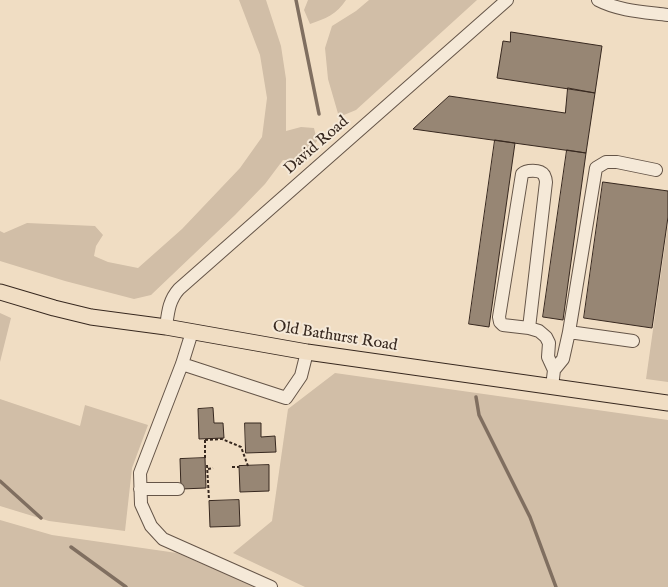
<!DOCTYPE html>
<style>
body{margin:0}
canvas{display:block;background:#f0ddc3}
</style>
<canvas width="668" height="587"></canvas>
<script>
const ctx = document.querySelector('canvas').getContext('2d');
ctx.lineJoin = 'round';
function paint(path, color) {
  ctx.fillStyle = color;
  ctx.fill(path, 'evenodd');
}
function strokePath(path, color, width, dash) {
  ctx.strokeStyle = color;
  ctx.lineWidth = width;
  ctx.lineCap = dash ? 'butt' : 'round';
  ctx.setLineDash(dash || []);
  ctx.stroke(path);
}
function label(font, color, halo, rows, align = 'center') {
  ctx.font = font + ' "IM FELL English",serif';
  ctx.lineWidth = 4;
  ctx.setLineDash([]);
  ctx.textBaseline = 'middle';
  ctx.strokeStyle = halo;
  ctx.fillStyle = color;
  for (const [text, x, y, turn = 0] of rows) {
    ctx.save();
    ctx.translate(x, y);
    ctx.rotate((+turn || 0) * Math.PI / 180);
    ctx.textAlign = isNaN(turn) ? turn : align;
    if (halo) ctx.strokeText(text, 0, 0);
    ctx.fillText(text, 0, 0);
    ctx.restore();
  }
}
const green = new Path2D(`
 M239 0H266L281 46 286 79V131L301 127 314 128 317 141 309 152 295 161 283 160 265 184 235 215 151 295 134 299 65 281 0 261V231L4 233 27 223 95 226 103 235 96 246 94 256 108 262 138 268 182 229 240 168 262 137 267 98 260 55Z
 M308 0H346C337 14 325 19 310 24L304 10Z
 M369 0H477L356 110 339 117 328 79 325 48 332 26 356 11Z
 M668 224V382L646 379Z
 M0 313 11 318 0 362Z
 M335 373 668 420V587H305L233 553 272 521 288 409Z
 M0 399 80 426 85 405 148 425 132 468 125 531 49 521 0 506Z
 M0 520 52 535 177 553 256 587H0Z`);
const stream = new Path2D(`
 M296 0 319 114
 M476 397 479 415 530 517 556 587
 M0 481 41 518
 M71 547 126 587`);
const building = new Path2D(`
 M511 32 602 46 595 93 497 78 503 41 510 42Z
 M568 88 595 93 586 153 413 129 449 96 565 113Z
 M495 140 515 143 489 327 469 324Z
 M567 150 586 153 563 320 543 317Z
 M603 182 668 191V217L652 328 584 318Z
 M213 408 214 423H223L224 438 199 439 198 409Z
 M245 423H261V437L275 436 276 452 246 453Z
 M205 458 206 488 181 489 180 459Z
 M269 465V491L240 492 239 466Z
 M239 500 240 526 210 527 209 501Z`);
const path = new Path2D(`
 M205 440 222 439 241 447 248 466
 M205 458V440
 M207 465 209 500
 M232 467H239
 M208 469 213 468`);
const minor = new Path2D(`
 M598 0C619 11 645 12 668 15
 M166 327C168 312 169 300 179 289L507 0
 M529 328 546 182C546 180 545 177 544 175 540 169 526 170 522 174L499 317 500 322 503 325 529 328 539 331 546 337 549 343 548 357 554 370 552 387
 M192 332 182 364 140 473 141 504 151 526 163 539 271 587
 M569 332 596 168 606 162H617L656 170
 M182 364 286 398 301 376 307 352
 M554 370 563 359 569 332 633 341
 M140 489H178`);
const major = new Path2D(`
 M0 292 54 308 91 317 166 327 307 352 668 403`);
const streetNames = [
 ["David Road",317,146,-41],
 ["Old Bathurst Road",335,337,9]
];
paint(green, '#d1bea7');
strokePath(stream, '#806f60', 3.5);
paint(building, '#978674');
strokePath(building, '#37281f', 1);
strokePath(minor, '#655548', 14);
strokePath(major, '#37281f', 17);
strokePath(path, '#37281f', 2, [3, 2]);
strokePath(minor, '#f5e9d8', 12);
strokePath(major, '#f0ddc3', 15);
label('16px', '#37281f', '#f5e9d8', streetNames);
</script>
